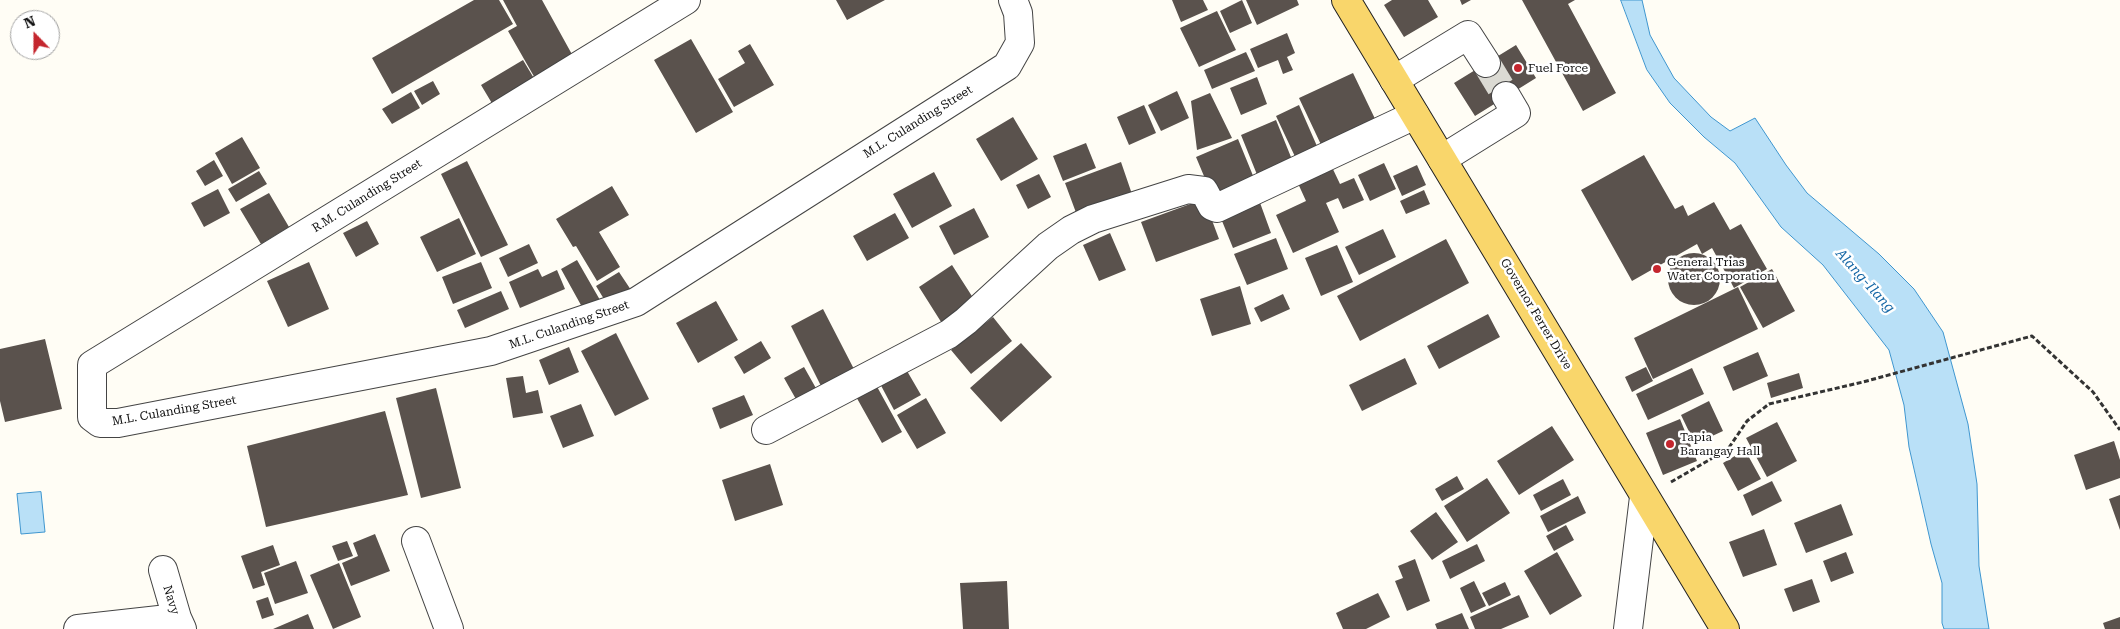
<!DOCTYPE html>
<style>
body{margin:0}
#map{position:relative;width:2120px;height:629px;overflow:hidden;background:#fffdf5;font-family:"Roboto Serif",serif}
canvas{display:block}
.north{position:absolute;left:10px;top:10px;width:50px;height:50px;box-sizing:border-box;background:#fff;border:1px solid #a0a0a0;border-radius:50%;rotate:338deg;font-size:14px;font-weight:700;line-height:20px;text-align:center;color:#111}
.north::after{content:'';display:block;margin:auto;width:18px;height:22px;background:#c4262e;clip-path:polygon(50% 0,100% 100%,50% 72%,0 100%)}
</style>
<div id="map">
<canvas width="2120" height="629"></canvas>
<div class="north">N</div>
</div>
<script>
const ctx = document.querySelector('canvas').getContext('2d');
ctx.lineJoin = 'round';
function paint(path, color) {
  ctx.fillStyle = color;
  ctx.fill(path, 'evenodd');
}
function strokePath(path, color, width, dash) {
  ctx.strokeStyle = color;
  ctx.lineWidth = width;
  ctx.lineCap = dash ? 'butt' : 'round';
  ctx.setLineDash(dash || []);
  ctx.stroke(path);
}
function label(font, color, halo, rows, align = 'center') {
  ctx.font = font + ' "Roboto Serif",serif';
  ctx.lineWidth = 5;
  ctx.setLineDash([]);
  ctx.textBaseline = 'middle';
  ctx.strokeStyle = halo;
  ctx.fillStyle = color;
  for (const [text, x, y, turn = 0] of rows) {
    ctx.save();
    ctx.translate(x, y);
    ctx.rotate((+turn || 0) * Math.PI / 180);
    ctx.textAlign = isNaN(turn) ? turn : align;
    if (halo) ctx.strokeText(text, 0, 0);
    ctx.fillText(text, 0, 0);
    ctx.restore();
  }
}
const water = new Path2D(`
 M1621 0H1642L1650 35 1674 78 1711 117 1730 131 1755 118 1786 165 1807 193 1879 254 1914 289 1943 332 1968 424 1977 484 1979 566 1989 629H1944L1942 623V583L1931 544 1909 447 1904 405 1889 350 1823 265 1781 227 1735 163 1704 137 1670 103 1647 70Z
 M41 492 45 532 21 534 17 494Z`);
const building = new Path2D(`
 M474 0H499L513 24 392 94 372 58Z
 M503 0H542L574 58 536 80 508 31 517 26Z
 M836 0H885L847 20Z
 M1172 0H1203L1208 10 1181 22Z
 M1242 0 1252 23 1230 33 1220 11Z
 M1246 0H1297L1299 5 1257 25Z
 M1392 0H1428L1438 17 1404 37 1384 5Z
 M1460 0H1471L1462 5Z
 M1522 0H1575L1568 4 1616 93 1583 111Z
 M1217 11 1236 50 1199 67 1180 28Z
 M1287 33 1295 53 1287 57 1293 70 1283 74 1278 60 1258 68 1250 49Z
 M691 39 733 112 696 133 654 60Z
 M750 44 774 85 734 107 718 79 745 63 738 51Z
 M1516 45 1536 78 1475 116 1454 83Z
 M1246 52 1255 71 1212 89 1204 70Z
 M523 60 535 80 493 105 481 85Z
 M1353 73 1378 125 1324 151 1299 98Z
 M1257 77 1267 104 1241 115 1230 88Z
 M433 81 440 94 422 105 414 91Z
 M1177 91 1189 118 1161 131 1148 105Z
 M411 92 420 108 392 124 382 109Z
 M1210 93 1232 138 1197 150 1191 101Z
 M1144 105 1156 133 1129 145 1117 117Z
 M1299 105 1320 153 1298 163 1276 116Z
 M1013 117 1038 159 1001 181 976 139Z
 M1276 120 1295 167 1260 182 1241 135Z
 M242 137 260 168 232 184 215 153Z
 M1238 139 1256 183 1214 200 1196 157Z
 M1086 143 1096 168 1063 181 1053 156Z
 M1644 155 1675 209 1683 205 1688 216 1714 202 1730 230 1741 224 1767 269 1734 288 1712 248 1702 254 1697 244 1632 281 1581 190Z
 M214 160 223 176 205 186 196 171Z
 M467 161 508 245 481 257 441 174Z
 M1121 162 1133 197 1078 218 1065 183Z
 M1330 163 1340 184 1354 178 1364 200 1343 209 1338 198 1326 203 1339 232 1293 253 1276 215 1306 201 1296 179Z
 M1384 163 1396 189 1370 201 1358 175Z
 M1417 165 1426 185 1402 196 1393 176Z
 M259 171 267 184 236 202 228 189Z
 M934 172 952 206 912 228 893 194Z
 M1039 174 1051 197 1028 209 1016 185Z
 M612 186 629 215 599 232 620 267 597 281 576 246 573 247 556 219Z
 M218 189 230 213 204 227 191 203Z
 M1424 190 1430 204 1406 214 1400 201Z
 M269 193 289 227 261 244 240 209Z
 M1204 199 1219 239 1156 262 1141 222Z
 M1259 200 1271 233 1233 248 1220 216Z
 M974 208 989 237 954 255 939 226Z
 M895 213 909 238 867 261 853 236Z
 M459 218 476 254 437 272 420 237Z
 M367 221 379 244 356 257 343 233Z
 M1383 229 1396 257 1359 275 1345 247Z
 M1110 233 1126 270 1099 281 1083 245Z
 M1276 238 1288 269 1247 285 1234 254Z
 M1446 239 1469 283 1360 341 1337 296Z
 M529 244 538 263 508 277 499 258Z
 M1337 245 1353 282 1321 296 1305 258Z
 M1668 279a26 26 0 1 1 52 0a26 26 0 1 1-52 0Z
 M577 260 604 307 587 316 561 269Z
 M309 262 329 309 288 327 267 281Z
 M481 262 492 288 453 304 442 277Z
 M952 265 977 304 943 325 919 287Z
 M538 269 542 277 557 270 565 289 520 308 509 282Z
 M1772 269 1795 311 1763 328 1740 287Z
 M619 272 631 290 607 304 596 286Z
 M1240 286 1251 324 1212 336 1200 299Z
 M1738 287 1758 329 1653 379 1634 338Z
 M501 291 509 309 465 328 457 310Z
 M1283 294 1290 309 1261 322 1254 308Z
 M716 301 738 340 698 363 676 323Z
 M823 309 856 373 823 390 791 326Z
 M1488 314 1500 337 1439 369 1427 346Z
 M993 317 1012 341 971 374 951 350Z
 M616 333 649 399 615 416 581 351Z
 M45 339 62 409 5 422 0 401V349Z
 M761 341 771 358 744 374 734 357Z
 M1021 343 1052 377 1001 422 970 388Z
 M569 347 579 372 549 385 539 360Z
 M1758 352 1768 376 1733 391 1723 367Z
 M1405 358 1417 384 1362 411 1349 385Z
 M903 364 921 395 894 410 877 378Z
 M804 367 817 390 797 401 784 378Z
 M1646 367 1653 381 1632 392 1625 377Z
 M1692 368 1704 394 1648 420 1636 394Z
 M1799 373 1803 388 1771 398 1767 383Z
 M523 376 526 393 538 390 543 413 513 418 506 378Z
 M875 383 902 432 882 443 854 393Z
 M436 388 461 488 421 498 396 398Z
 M744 395 753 415 720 429 712 408Z
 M926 398 946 433 917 449 897 415Z
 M1709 401 1723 431 1695 444 1681 415Z
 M581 404 594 436 563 448 550 416Z
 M385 411 408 495 266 527 247 446Z
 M1680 419 1697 461 1663 475 1646 433Z
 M1777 422 1797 461 1767 477 1746 438Z
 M1552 426 1574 460 1519 495 1497 461Z
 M2114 441 2120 460V478L2086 490 2074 455Z
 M1745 450 1761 479 1738 491 1723 463Z
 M770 464 783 505 735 521 722 480Z
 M1457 476 1464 489 1442 501 1435 489Z
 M1487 478 1510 513 1467 542 1444 506Z
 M1563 479 1571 495 1541 511 1533 495Z
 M1772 481 1782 501 1752 516 1743 495Z
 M2120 495V530L2109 499Z
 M1578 496 1586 513 1548 532 1540 516Z
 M1841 504 1853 535 1806 553 1794 523Z
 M1436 512 1458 542 1432 560 1410 531Z
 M1566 525 1574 540 1554 551 1546 536Z
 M1764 529 1777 565 1743 577 1729 542Z
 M375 534 390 571 351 586 342 563 358 556 353 543Z
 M347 541 353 556 338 561 332 546Z
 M1477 544 1485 561 1450 579 1442 561Z
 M273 545 280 565 261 572 265 585 253 589 241 556Z
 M1557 552 1582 596 1550 615 1524 571Z
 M1846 552 1854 573 1831 582 1823 561Z
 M1415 559 1430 601 1407 611 1395 581 1403 578 1398 566Z
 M296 561 308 593 275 604 264 573Z
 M339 563 361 617 333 629 310 575Z
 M1812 579 1820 602 1793 612 1784 589Z
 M1007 581 1009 629H963L960 583Z
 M1474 581 1486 606 1471 613 1460 588Z
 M1505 582 1511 595 1489 606 1482 593Z
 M1378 593 1390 617 1366 629H1343L1336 613Z
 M1519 595 1529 617 1501 629H1475L1470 617Z
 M268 597 274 615 262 619 256 601Z
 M1462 613 1469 629H1437L1435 624Z
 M308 614 314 629H273Z
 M2120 617V629H2105L2103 623Z`);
const minorTunnel = new Path2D(`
 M1486 63 1506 96`);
const path = new Path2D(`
 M1671 482 1728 449 1747 421 1769 404 1863 382 2032 336 2093 392 2120 430`);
const minor = new Path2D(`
 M686 0 92 365V417L100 423H118L491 351 636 302 1007 66 1020 43 1018 13 1013 0
 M1394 80 1468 35 1486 63
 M1442 159 1516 113 1506 96
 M766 430 949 334 966 321 1048 246 1071 230 1093 219 1188 189 1204 191 1212 206 1217 208 1415 115
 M416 541 449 629
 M163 570 177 618 182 629
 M78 629 177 618
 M1628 629 1644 497`);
const major = new Path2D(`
 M1346 0 1725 629`);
const markers = [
 [1518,68,5,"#c4262e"],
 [1657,269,5,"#c4262e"],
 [1670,444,5,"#c4262e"]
];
const poiNames = [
 ["Fuel Force",1528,68],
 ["General Trias",1667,262],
 ["Water Corporation",1667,276],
 ["Tapia",1680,437],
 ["Barangay Hall",1680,451]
];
const streetNames = [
 ["M.L. Culanding Street",918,122,-32],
 ["R.M. Culanding Street",367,196,-32],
 ["Governor Ferrer Drive",1536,314,59],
 ["M.L. Culanding Street",569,325,-19],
 ["M.L. Culanding Street",174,411,-10],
 ["Navy",171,600,73]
];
const waterNames = [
 ["Alang-Ilang",1865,281,48]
];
paint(water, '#b9e0f7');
strokePath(water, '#3f96cf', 1);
paint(building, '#5a524d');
strokePath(minorTunnel, '#dbdad3', 28, [28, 14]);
strokePath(minor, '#444', 30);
strokePath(major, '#222', 30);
strokePath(path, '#333', 3, [5, 2.5]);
strokePath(minor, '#fff', 28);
strokePath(major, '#f9d66b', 28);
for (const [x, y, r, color] of markers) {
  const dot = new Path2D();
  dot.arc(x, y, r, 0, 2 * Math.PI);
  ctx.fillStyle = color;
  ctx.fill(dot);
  strokePath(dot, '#fff', 2);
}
label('12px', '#111', '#fff', poiNames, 'left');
label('12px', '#111', '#fff', streetNames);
label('italic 14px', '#1768a6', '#fff', waterNames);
</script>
